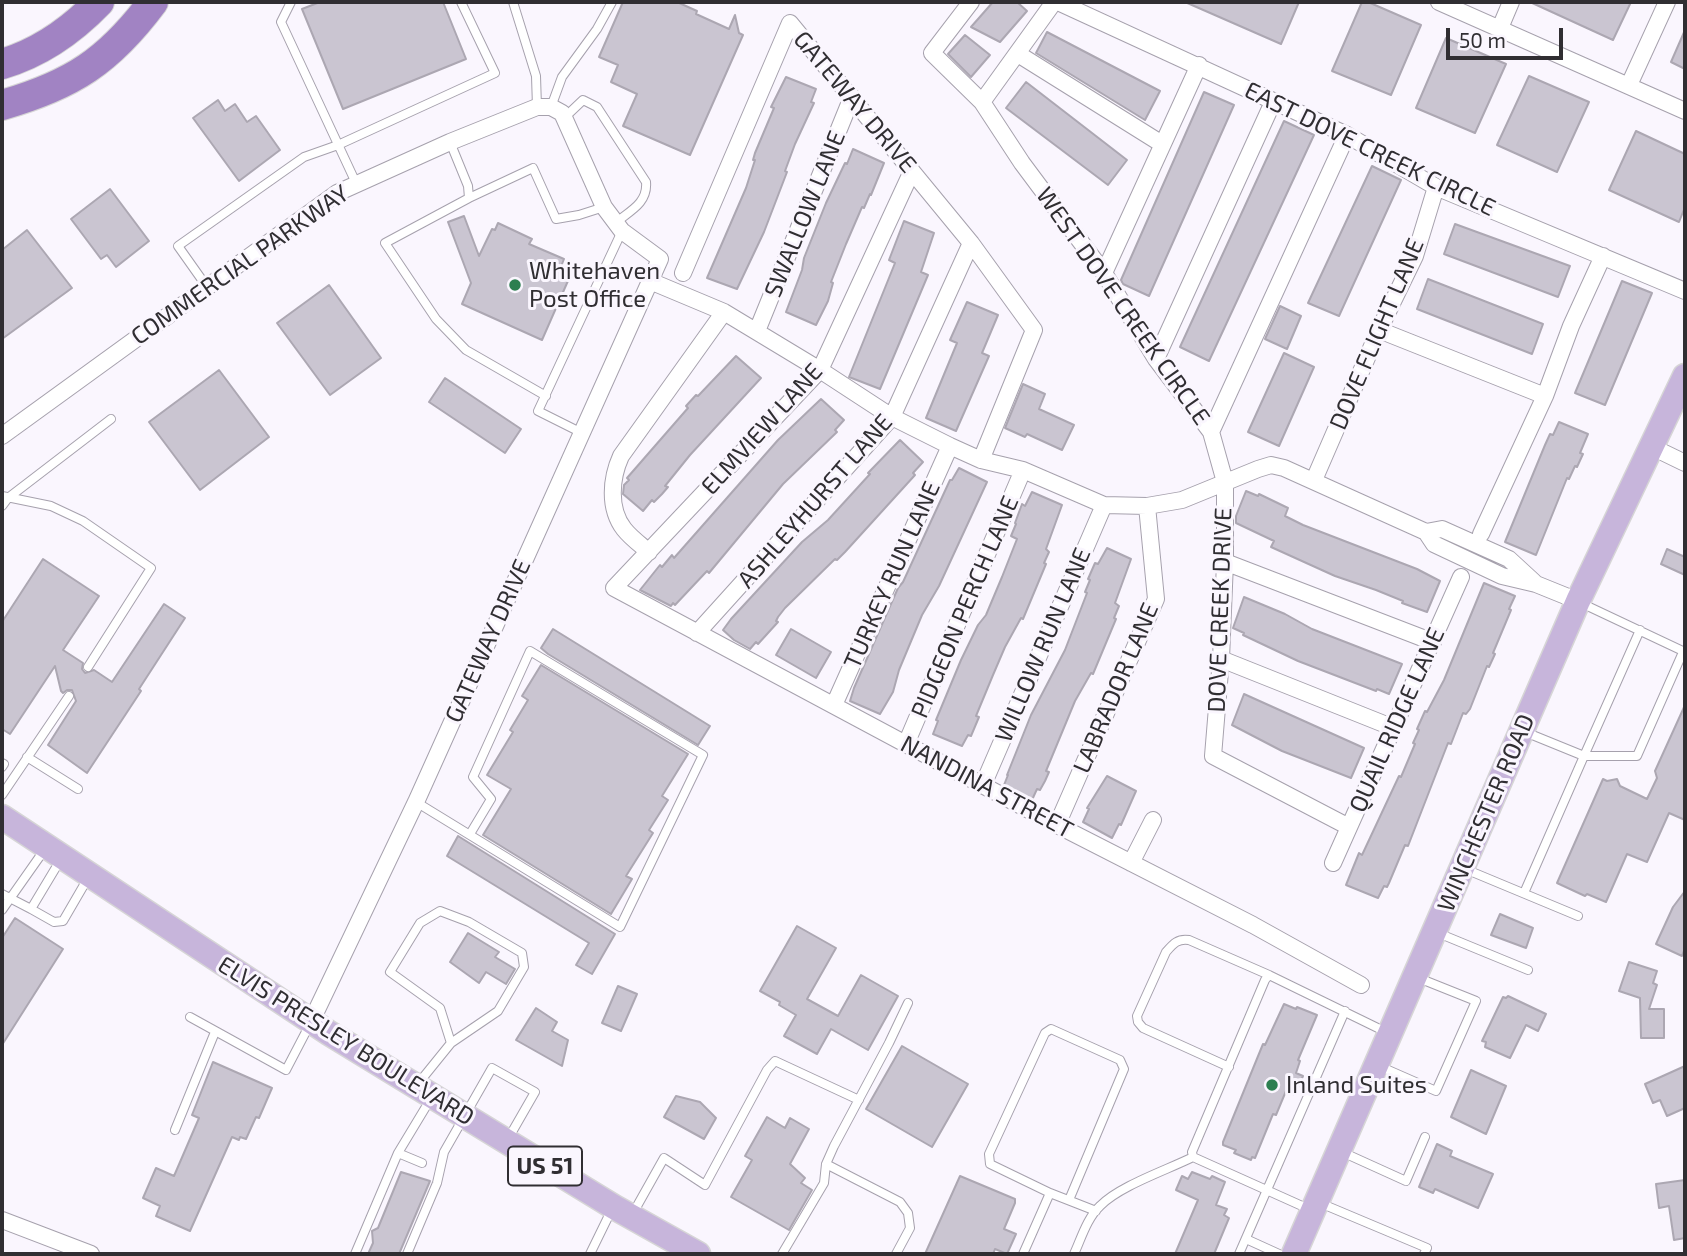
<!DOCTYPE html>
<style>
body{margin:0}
#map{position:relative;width:1687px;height:1256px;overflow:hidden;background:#faf6fe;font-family:"Exo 2",sans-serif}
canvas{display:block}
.frame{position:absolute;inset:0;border:4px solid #302e32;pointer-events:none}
.scale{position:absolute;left:1446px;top:28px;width:117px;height:32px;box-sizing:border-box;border:4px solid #302e32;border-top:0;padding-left:9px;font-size:21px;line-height:24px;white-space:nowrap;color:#302e32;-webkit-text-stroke:5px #faf6fe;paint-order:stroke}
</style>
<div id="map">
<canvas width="1687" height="1256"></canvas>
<div class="frame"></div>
<div class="scale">50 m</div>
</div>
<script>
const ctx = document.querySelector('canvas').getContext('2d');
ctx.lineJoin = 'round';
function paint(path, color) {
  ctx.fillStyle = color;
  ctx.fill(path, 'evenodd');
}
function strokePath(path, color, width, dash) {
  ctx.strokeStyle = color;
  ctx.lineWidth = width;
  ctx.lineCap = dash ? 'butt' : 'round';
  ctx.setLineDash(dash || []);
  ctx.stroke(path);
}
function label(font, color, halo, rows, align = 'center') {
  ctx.font = font + ' "Exo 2",sans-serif';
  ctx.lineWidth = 6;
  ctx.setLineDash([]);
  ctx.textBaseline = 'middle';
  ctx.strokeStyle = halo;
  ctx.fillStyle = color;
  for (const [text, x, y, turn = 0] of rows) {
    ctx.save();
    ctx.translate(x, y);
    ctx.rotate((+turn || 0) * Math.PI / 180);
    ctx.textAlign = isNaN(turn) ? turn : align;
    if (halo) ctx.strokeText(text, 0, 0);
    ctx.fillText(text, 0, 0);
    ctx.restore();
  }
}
const building = new Path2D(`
 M320 2H443L466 59 343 109 302 9Z
 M623 2H677L697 11 696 14 729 29 735 15 739 33 743 35 690 155 623 126 637 94 611 82 618 65 599 57Z
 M993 2H1017L1027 11 1000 42 971 27Z
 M1185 2H1299L1281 44Z
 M1362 2H1368L1421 25 1391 95 1332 71Z
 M1530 2H1631L1613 40Z
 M1685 30V69L1671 62Z
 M1047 32 1160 91 1145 120 1036 53Z
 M965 35 990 55 971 77 948 54Z
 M1446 38 1506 64 1475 133 1416 108Z
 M1529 76 1589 102 1557 172 1497 145Z
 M786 77 816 89 811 102 814 103 795 144 785 171 787 172 764 232 737 289 707 278 746 188 755 160H753L755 153 774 108 771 107Z
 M1026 82 1127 160 1108 185 1006 108Z
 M1204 92 1234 105 1149 296 1123 284 1121 280Z
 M218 100 225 111 235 104 247 122 256 116 280 150 239 181 193 118Z
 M1284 121 1314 135 1209 361 1180 347Z
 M1636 131 1685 154V207L1679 222 1609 190Z
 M853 149 884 163 871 195 870 194 864 208 862 207 846 244 831 282 833 283 828 301 816 325 786 312 802 270 804 258 826 203 845 163 847 164Z
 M1372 166 1401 180 1339 316 1308 303Z
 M110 189 149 241 116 267 107 255 101 259 71 219Z
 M464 216 479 256 492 229 495 230 498 223 532 239 529 244 564 259 560 269 571 274 542 340 462 304 471 283 448 222Z
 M904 221 934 233 921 272 928 275 880 389 849 377 895 263 889 260Z
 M1455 224 1570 266 1558 297 1444 254Z
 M27 230 72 288 2 339V250Z
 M1428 279 1543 324 1532 354 1417 309Z
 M1622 281 1652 293 1605 405 1575 393Z
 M329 285 381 358 330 395 277 323Z
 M967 302 998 315 982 353 989 356 956 431 926 418 957 343 950 340Z
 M1280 306 1301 316 1287 349 1265 339Z
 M1284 353 1314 367 1279 446 1248 432Z
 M736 356 761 378 690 455 665 486 668 487 662 494 654 502 652 500 643 511 623 494 624 485 629 480 627 478 688 408 686 406 696 395 698 396Z
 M219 370 269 437 200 490 149 422Z
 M445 378 521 429 505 453 429 402Z
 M1023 384 1045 394 1039 409 1074 425 1062 450 1027 434 1025 437 1005 428Z
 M821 399 844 420 835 430 837 432 783 484 709 573 707 571 675 605 673 603 671 606 640 590 660 565 662 567 672 555 674 558 778 440Z
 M1559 422 1588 434 1580 453 1583 454 1577 467 1575 466 1569 479 1567 478 1536 555 1505 542 1545 445 1550 434 1553 435Z
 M900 440 923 462 913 473 915 475 845 552 837 560 835 559 785 608 778 617 776 621 778 622 758 644 756 642 750 649 734 640 723 630 731 619 802 542 828 520 870 474 868 473Z
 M959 468 987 482 939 586 922 615 899 670 893 692 880 714 850 701 854 688 898 588 903 582 950 480H952Z
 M1246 491 1258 496 1259 494 1288 508 1285 516 1303 525 1417 569 1440 581 1427 612 1402 603 1403 601 1376 590 1335 576 1271 547 1274 541 1236 523V516Z
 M1032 492 1062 505 1046 549 1049 552 1044 563 1046 564 1023 619 1021 618 1005 647 993 675 976 716 979 717 971 736 968 735 962 746 933 734 938 721 936 720 961 660 978 625 986 615 1002 577 1017 539 1011 536 1016 524 1015 523 1022 504 1025 506Z
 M1107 548 1131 559 1115 603 1119 606 1114 618 1116 619 1093 674 1091 673 1075 701 1046 771 1049 772 1045 781 1040 790 1037 789 1032 800 1004 785 1008 775H1007L1031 715 1065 650 1087 593 1085 592 1090 580 1088 579 1095 563 1098 564Z
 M1667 549 1685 557V575L1661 564Z
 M43 559 99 596 63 650 83 663 82 669 85 673 94 670 112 682 164 604 185 618 139 689 141 691 87 773 48 745 76 701 72 690H67L63 693 61 691 55 666 10 734 2 729V622Z
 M1484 583 1515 596 1509 609 1511 610 1493 653 1495 654 1489 667 1487 666 1470 709 1466 714 1463 713 1451 744 1448 743 1408 846 1405 845 1389 883 1387 887 1384 886 1378 898 1346 885 1359 853 1362 855 1399 776 1401 777 1415 744 1413 743 1419 730 1417 729 1425 711 1427 712 1444 680Z
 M1244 597 1285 614 1312 629 1402 664 1389 694 1377 689 1376 691 1298 661 1243 635 1244 633 1233 628Z
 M553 629 710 726 698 745 548 654 541 648Z
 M791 629 831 652 816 678 776 655Z
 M541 665 688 754 662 796 668 800 649 830 653 833 626 876 632 879 611 914 483 835 511 789 487 775 513 732 510 730 528 700 522 696Z
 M1244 694 1364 748 1351 778 1282 751 1232 725Z
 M1685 705V820L1669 813 1647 862 1627 854 1606 902 1587 894 1585 896 1557 883 1603 779 1607 781 1617 779 1620 786 1647 799 1657 778 1655 771Z
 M1107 776 1136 791 1121 825 1119 824 1112 838 1083 822 1089 809 1087 808Z
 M458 836 615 934 592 974 576 965 589 943 447 856Z
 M1685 891V948L1682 956 1656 944 1673 907Z
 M1500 914 1533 928 1526 948 1491 935Z
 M15 918 63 949 2 1045V938Z
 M797 926 836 948 807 999 838 1016 861 975 898 996 868 1050 831 1029 817 1054 784 1036 796 1015 779 1005 780 1002 760 991Z
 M468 933 499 952 495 957 515 969 506 984 486 972 479 983 450 962Z
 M1629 962 1657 971 1653 983 1657 985 1649 1009H1664V1038H1641L1640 998 1619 991Z
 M618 986 637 994 621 1031 602 1023Z
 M1508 996 1546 1014 1538 1031 1526 1025 1510 1058 1485 1047 1486 1042 1482 1041 1503 997 1506 998Z
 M1284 1004 1296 1009 1297 1007 1317 1015 1298 1060 1300 1061 1296 1073 1303 1076 1295 1095 1286 1091 1276 1115 1273 1114 1255 1158 1252 1157 1251 1160 1234 1153 1236 1150 1223 1145V1142L1263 1044 1265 1045Z
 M536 1008 557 1022 552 1031 568 1040 562 1066 516 1040Z
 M902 1046 968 1084 932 1147 866 1109Z
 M213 1062 272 1088 259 1118 256 1117 246 1139 240 1137 239 1140 232 1137 190 1231 156 1216 160 1206 143 1198 156 1168 174 1176 199 1118 192 1115Z
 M1685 1066V1108L1667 1116 1660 1100 1653 1103 1645 1084Z
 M1471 1070 1506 1086 1486 1134 1451 1117Z
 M676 1096 700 1102 716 1118 704 1139 664 1117Z
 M767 1117 785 1128 790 1118 809 1129 790 1164 805 1178 801 1183 812 1190 789 1230 731 1197 752 1160 745 1156Z
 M1437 1144 1452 1151 1450 1156 1493 1174 1478 1208 1435 1189 1433 1193 1419 1187Z
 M401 1172 430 1181 399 1254H368L373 1243 372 1231 378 1228Z
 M1192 1172 1210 1179 1212 1176 1225 1182 1216 1205 1227 1209 1224 1215 1229 1218 1214 1254H1175L1198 1200 1176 1190 1182 1176 1188 1179Z
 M960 1176 1015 1199V1203L1004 1229 1016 1234 1007 1254 995 1249 993 1254H925Z
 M1685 1180V1238L1674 1240 1669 1206 1659 1208 1656 1184Z`);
const lane = new Path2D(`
 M291 2 281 22 356 183
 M513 2 536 76 537 107
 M551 107 562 77 597 29 612 2
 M564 118 583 100 597 107 646 182C648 203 630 211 615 223
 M450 142 468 186 469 198 385 243 436 319 466 350 546 396
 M469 198 533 168 556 219 579 215 604 207
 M207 287 178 246 304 157 338 145 495 73 461 2
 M582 433 538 411 622 231
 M2 496 51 506 83 521 151 568 88 667
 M2 506 8 498 111 419
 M1581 603 1685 652
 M1640 630 1584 756H1637L1683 652
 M27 757 78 789
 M2 763 4 764 2 767
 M2 795 69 696
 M416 802 620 927 703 755 530 651 473 777 491 799 470 834
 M61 859 31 909 54 922 63 921 88 878
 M1465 869 1578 916
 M1524 893 1584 756 1525 732
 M2 894 31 909
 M2 910 45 849
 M1438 933 1528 970
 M190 1017 286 1070 310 1024
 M1379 1066 1436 1091 1476 1001 1416 977
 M1229 1067 1143 1028 1138 1022 1137 1016 1166 952C1173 944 1178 938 1189 940L1269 975
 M417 1085 451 1043 440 1008 390 972 420 923 440 911 469 922 522 953 524 967 498 1011 451 1043
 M175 1130 215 1032
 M1342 1152 1406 1181 1425 1137
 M398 1153 422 1163
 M826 1164 900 1202 908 1213 910 1228 896 1254
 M1050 1193 990 1164 989 1154 1045 1033 1051 1029 1120 1060 1124 1069 1069 1200
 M1320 1203 1427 1248 1424 1254
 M1311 1210 1193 1157 1192 1152 1265 980 1269 975 1388 1033
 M632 1215 664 1158 705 1185 767 1070 775 1061 859 1100
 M1246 1239 1279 1254
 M355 1254 398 1153 430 1100
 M407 1254 437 1183 444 1152 492 1068 535 1092 508 1139
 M590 1254 612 1209
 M782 1254 824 1183 826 1164 834 1146 889 1043 908 1003
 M1023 1254 1050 1193 1096 1211
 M1074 1254C1081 1239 1087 1218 1100 1206 1119 1186 1167 1170 1193 1157
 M1239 1254 1345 1011`);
const street = new Path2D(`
 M971 2 932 53 982 102 1022 163 1104 273 1156 359 1211 432 1225 482V562L1221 659 1213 756 1349 827
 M1058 2 1347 135 1436 187 1685 291
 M1439 2 1685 111
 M1500 28 1511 2
 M1018 54 1162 144
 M1629 85 1667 2
 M982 102 1054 2
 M912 171 820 370 614 588 1057 825 1253 925 1361 985
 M683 273 790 23 971 243 1034 330 981 460
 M1104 273 1199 65
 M650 281 724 312 820 370 892 417 950 446 981 460 1023 470 1104 505 1147 506 1182 500 1258 469 1271 465 1284 468 1426 532 1434 544 1502 576 1536 584 1578 601
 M1379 330 1545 396
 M757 331 852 97
 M1156 359 1273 102
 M1211 432 1347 135
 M2 436 337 193 450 142 537 107H551L562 113 604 207 622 231 660 259 416 802 311 1022
 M1652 447 1685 463
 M1314 480 1379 330 1415 256 1436 187
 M1426 532 1442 529 1509 559 1534 582
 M1481 534 1545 396 1571 326 1603 256
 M649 552C641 545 631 538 624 529 608 508 611 478 621 456L724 312
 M1225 562 1433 642
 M697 633 892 417 971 243
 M1221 659 1394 728
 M834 705 950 446
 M906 744 1023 470
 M983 785 1104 505
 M1057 825 1156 599 1147 506
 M1131 863 1153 820
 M1333 863 1461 577
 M2 1220 91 1254`);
const primary = new Path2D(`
 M2 817 329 1033 614 1207 698 1254
 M1294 1254 1578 601 1685 376`);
const highway = new Path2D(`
 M2 64C39 53 72 30 99 2
 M2 105C72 85 109 61 153 2`);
const markers = [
 [515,285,7,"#2d7f50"],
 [1272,1085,7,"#2d7f50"]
];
const shields = [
 [545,1166,74]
];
const shieldNames = [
 ["US 51",545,1166]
];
const streetNames = [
 ["GATEWAY DRIVE",855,102,50],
 ["EAST DOVE CREEK CIRCLE",1370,149,26],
 ["SWALLOW LANE",805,214,-68],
 ["COMMERCIAL PARKWAY",240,265,-35],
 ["WEST DOVE CREEK CIRCLE",1123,306,55],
 ["DOVE FLIGHT LANE",1377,334,-67],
 ["ELMVIEW LANE",762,429,-48],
 ["ASHLEYHURST LANE",815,501,-49],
 ["TURKEY RUN LANE",892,575,-66],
 ["PIDGEON PERCH LANE",965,607,-67],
 ["DOVE CREEK DRIVE",1220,610,-88],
 ["GATEWAY DRIVE",488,641,-66],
 ["WILLOW RUN LANE",1043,645,-67],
 ["LABRADOR LANE",1116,688,-67],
 ["QUAIL RIDGE LANE",1397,720,-66],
 ["NANDINA STREET",987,787,28],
 ["WINCHESTER ROAD",1486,813,-67],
 ["ELVIS PRESLEY BOULEVARD",346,1041,32]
];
const poiNames = [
 ["Whitehaven",529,271],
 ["Post Office",529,299],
 ["Inland Suites",1286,1085]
];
paint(building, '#cac5d1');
strokePath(building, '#aca7b2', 2);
strokePath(lane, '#a6a1ad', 10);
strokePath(street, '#a6a1ad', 18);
strokePath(primary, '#d6d5d6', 27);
strokePath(highway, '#d6d5d6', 32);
strokePath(lane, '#fff', 8);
strokePath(street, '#fff', 16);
strokePath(primary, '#c7b5db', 24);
strokePath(highway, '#a183c3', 30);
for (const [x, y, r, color] of markers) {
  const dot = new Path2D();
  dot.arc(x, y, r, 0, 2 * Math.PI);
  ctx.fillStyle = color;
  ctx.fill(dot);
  strokePath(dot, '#faf6fe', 2.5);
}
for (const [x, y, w] of shields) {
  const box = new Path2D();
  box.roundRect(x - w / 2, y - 19.5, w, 39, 5);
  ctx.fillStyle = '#faf6fe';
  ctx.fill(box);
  strokePath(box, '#302e32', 2);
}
label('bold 23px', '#302e32', null, shieldNames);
label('24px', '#302e32', '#faf6fe', streetNames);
label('24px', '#302e32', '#faf6fe', poiNames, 'left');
</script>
